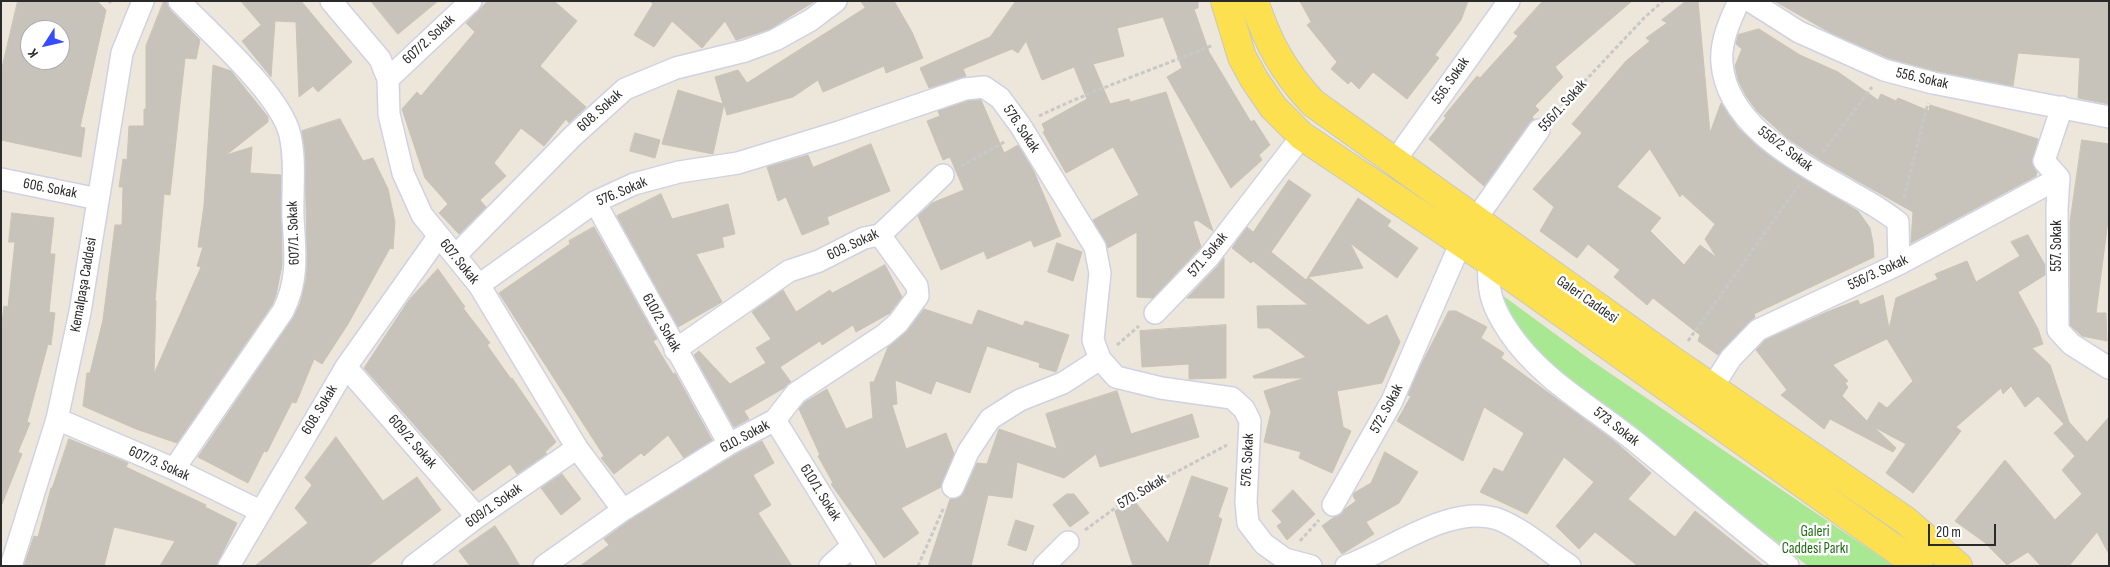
<!DOCTYPE html>
<meta charset="utf-8">
<style>
body{margin:0}
#map{position:relative;width:2110px;height:567px;overflow:hidden;background:#ede6da;font-family:"Sofia Sans Condensed",sans-serif}
canvas{display:block}
.frame{position:absolute;inset:0;border:2px solid #2a2a2a;pointer-events:none}
.north{position:absolute;left:20px;top:20px;width:50px;height:50px;box-sizing:border-box;background:#fff;border:1px solid #aaa;border-radius:50%;rotate:235deg;font-size:14px;font-weight:700;line-height:20px;text-align:center;color:#2a2a2a}
.north::after{content:'';display:block;margin:auto;width:18px;height:22px;background:#354dff;clip-path:polygon(50% 0,100% 100%,50% 72%,0 100%)}
.scale{position:absolute;left:1928px;top:524px;width:68px;height:22px;box-sizing:border-box;border:2px solid #2a2a2a;border-top:0;padding-left:6px;font-size:15px;line-height:18px;white-space:nowrap;color:#2a2a2a;-webkit-text-stroke:4px #fff;paint-order:stroke}
</style>
<div id="map">
<canvas width="2110" height="567"></canvas>
<div class="frame"></div>
<div class="north">K</div>
<div class="scale">20 m</div>
</div>
<script>
const ctx = document.querySelector('canvas').getContext('2d');
ctx.lineJoin = 'round';
function paint(path, color) {
  ctx.fillStyle = color;
  ctx.fill(path, 'evenodd');
}
function strokePath(path, color, width, dash) {
  ctx.strokeStyle = color;
  ctx.lineWidth = width;
  ctx.lineCap = dash ? 'butt' : 'round';
  ctx.setLineDash(dash || []);
  ctx.stroke(path);
}
function label(font, color, halo, rows, align = 'center') {
  ctx.font = font + ' "Sofia Sans Condensed",sans-serif';
  ctx.lineWidth = 5;
  ctx.setLineDash([]);
  ctx.textBaseline = 'middle';
  ctx.strokeStyle = halo;
  ctx.fillStyle = color;
  for (const [text, x, y, turn = 0] of rows) {
    ctx.save();
    ctx.translate(x, y);
    ctx.rotate((+turn || 0) * Math.PI / 180);
    ctx.textAlign = isNaN(turn) ? turn : align;
    if (halo) ctx.strokeText(text, 0, 0);
    ctx.fillText(text, 0, 0);
    ctx.restore();
  }
}
const green = new Path2D(`
 M1502 295 1592 361 1894 566H1808L1549 365 1508 312Z`);
const building = new Path2D(`
 M18 1H88L98 2 106 10 80 127 85 128 81 157 1 140V72ZM30 30H60V60H30Z
 M164 1H167L170 10 200 40 196 59 185 58 170 195 164 194 155 301H156L154 374 201 267 197 266 203 247H198L204 206 213 65 231 71 268 117V122L226 155 252 147 250 173 281 175 282 265 276 295 272 305 177 443 136 429 83 406 87 373H90L103 320 115 225H122L123 187H119L123 159 127 160 129 126H144V109H146V46Z
 M241 1H301L352 62 318 92 313 86 299 97 296 22 275 21 271 77 242 41 261 25Z
 M371 1H438L398 34Z
 M488 1H554L577 21 540 66 586 107 569 123 566 119 544 146 521 128 494 163 506 176 480 200 486 207 459 234 439 213 448 204 425 178 402 109 417 92 421 96 475 32 466 23Z
 M650 1H815L770 29 736 40 725 21 702 48 672 21 654 47 634 35 653 4Z
 M861 1H894L912 32 923 58 886 73 884 66 823 92 818 80 793 97 727 115 724 104 713 154 662 144 678 90 723 104 715 77 738 70 747 83 865 8Z
 M1016 1H1198V8L1194 9 1209 52 1251 122 1254 120 1270 145 1259 155 1262 160 1231 188 1167 77 1182 68 1163 17 1117 28 1124 56 1093 64 1110 104 1129 99 1130 102 1166 92 1213 231 1197 220 1193 222 1201 247 1153 298 1137 297V232L1108 248 1093 220 1139 195 1113 147 1066 173 1043 132 1045 131 1042 124 1087 99 1074 67 1042 80 1026 41 1018 53 1012 49 963 69 966 76 929 88 920 68 990 37Z
 M1300 1H1468L1461 20 1435 55 1439 58 1407 99 1373 72 1359 89 1351 81 1348 84 1331 69 1337 62 1307 25 1311 22Z
 M1543 1H1632L1555 67 1563 77 1535 106 1539 110 1532 117 1534 119 1484 186 1429 139 1446 118 1444 116 1477 76 1480 78 1518 36 1514 33Z
 M1686 1H1698L1710 133 1721 103 1738 128 1772 158 1858 211 1870 228 1873 243 1874 257 1754 314 1755 317 1718 355 1698 341 1700 335 1653 298 1647 305 1614 277 1620 270 1588 244 1577 258 1540 231 1554 207 1533 189 1582 133 1572 124 1626 61 1650 41 1646 38 1667 23 1662 20ZM1650 149 1680 197 1682 194 1715 224 1705 239 1717 258 1700 245 1684 265 1650 231 1661 218 1617 187Z
 M1775 1H2109V104L2078 98 2080 58 2018 53 2013 86 1936 71 1888 58 1831 33Z
 M1759 29 1800 55 1838 72 1878 100 1881 94 1896 101 1898 98 1929 111 1930 105 2038 139 2032 163 2037 172 2036 176 1911 243 1913 212 1822 161 1787 138 1757 111 1746 96 1738 80 1735 66 1742 49 1736 44 1738 35Z
 M981 100 1004 153 1018 145 1034 172 1061 236 1034 247 1031 240 987 259 984 251 941 270 918 216 932 203 964 190 950 157 943 160 927 121 940 116 938 111 968 101Z
 M340 119 363 161 373 158 388 189 395 222 393 249 390 248 348 324 322 364 314 359 296 403 292 402 267 452 264 451 248 483 198 457 293 318 300 304 306 279 307 255 305 155 302 131Z
 M635 133 660 140 655 158 630 151Z
 M2082 140 2109 144V213L2096 313H2106L2107 341 2082 336 2070 325V222Z
 M871 144 890 191 827 217 829 224 802 235 786 197 778 201 767 167 808 155 813 167Z
 M1289 180 1311 195 1271 252 1306 280 1358 198 1391 221 1387 226 1418 248 1397 278 1350 243 1363 268 1308 277 1368 325 1387 315 1400 342 1382 383 1337 391 1343 427 1351 431 1332 473 1299 458 1301 452 1264 442 1271 412 1264 391 1305 378H1254L1253 376 1306 357 1269 328H1258L1257 306 1308 305 1253 261 1251 263 1232 248 1247 227 1253 232Z
 M661 194 672 219 728 204 735 234 722 237 724 247 696 254 722 302 678 327 617 216Z
 M12 213 54 218 50 254H55L49 312 55 313 51 345 48 344 27 422 30 423 18 452 22 454 2 504 1 331 4 306 8 307 15 242H9Z
 M594 227 657 339 653 341 673 374 675 373 712 440 684 458 668 435 644 456 641 453 614 474 601 458 604 456 499 293 570 244 569 241Z
 M2028 235 2045 265V275L2018 292 2038 329 2043 344 2032 348 2050 365 2069 422 2087 442 2109 417V554L2097 532 2069 566H2041L2028 552 2007 565 1984 542 1955 521 2005 460 2055 520 2082 494 2062 470 2075 456 2054 433 2064 424 2038 396 2025 407 2011 386 2003 394 2001 388 1956 427 1961 431 1913 493 1886 473 1906 444 1874 427 1896 448 1893 452 1830 419 1824 429 1781 395 1787 390 1756 350 1765 340 1827 312 1858 300 1860 305 1883 295 1889 329 1896 298 1938 279 1935 274 1967 261 1976 282 2020 256 2011 242ZM1887 339 1913 381 1887 408 1879 402 1867 421 1842 396 1848 387 1845 383 1848 381 1833 365Z
 M1057 243 1082 252 1073 281 1048 272Z
 M1224 258V298H1187L1217 267Z
 M885 265 902 297 890 313 856 332 853 325 822 345 820 341 780 367 791 382 784 388 744 411 749 419 734 427 694 355 699 351 730 384 766 363 756 348 771 339 752 312 783 290 796 312 830 290 832 293Z
 M438 269 465 307 463 308 490 343 487 345 511 379 512 378 556 442 545 452 547 454 517 474 510 464 473 491 364 368 409 300Z
 M924 309 972 325 978 310 1023 326 1025 321 1069 335 1056 372 1039 367 1040 363 987 346 970 393 936 381 931 394 895 380 897 404 892 405 906 449 946 433 954 454 941 487 901 508 919 533 884 558 831 484 833 483 818 456 820 455 799 409 805 402 827 389 846 429 873 418 870 382H874L888 347 906 332Z
 M1449 311H1456L1487 327 1481 338 1504 353 1501 358 1613 440 1651 473 1628 499 1675 537 1695 511 1764 566H1638L1595 532 1579 549 1556 526 1594 482 1564 457 1527 514 1480 492 1494 468 1503 472 1524 433 1484 407 1463 461 1397 421 1411 396 1408 395 1421 365Z
 M1226 325V378L1189 379V364L1142 367 1140 331Z
 M1117 391 1131 434 1192 414 1199 437 1100 467 1096 454 1064 478 1017 462 1012 498 988 495 971 566H928L950 499 960 497 964 492 977 463 987 464 999 429 1057 449 1046 414Z
 M336 437 383 501 417 477 441 510 368 566H255L308 523 295 508 312 485 305 478Z
 M69 439 128 463 126 467 206 505 205 507 237 523 216 566H160L175 541 114 527 104 566H24L34 536 38 537 51 488H52Z
 M762 441 774 463 753 475 771 505 758 513 792 566H580L609 545 604 539 630 520 735 455Z
 M1385 452 1418 472 1399 503 1366 522 1374 534 1342 554 1322 526 1356 501 1353 496 1354 493 1371 483Z
 M562 474 581 499 561 515 541 488Z
 M1192 476 1228 488 1218 517 1222 519 1208 566H1133L1115 511 1132 498 1168 543Z
 M1293 490 1315 514 1287 540 1277 526 1282 522 1272 511Z
 M1067 494H1074L1089 513 1070 527 1053 505Z
 M1016 520 1034 526 1026 551 1008 545Z
 M495 526 507 544 520 566H470L459 551Z`);
const path = new Path2D(`
 M109 1 111 3
 M1553 115 1644 18 1663 1
 M1039 116C1095 89 1155 69 1213 45
 M1823 152 1872 87
 M961 166 1006 141
 M1904 198 1928 103
 M1688 341 1799 185
 M1117 345 1139 326
 M1085 530 1133 495 1227 445
 M1300 541 1319 520
 M918 566 944 507`);
const street = new Path2D(`
 M331 1 380 59 388 79 389 114 403 173 422 215 479 285 577 448 623 510
 M1739 1C1730 20 1720 42 1722 63 1726 120 1789 157 1833 182 1855 195 1877 205 1898 222L1899 264
 M1750 1 1799 32 1884 70 1933 83 2109 117
 M388 79 471 1
 M2062 107 2044 161 2059 178 2057 208 2058 330 2071 344 2109 368
 M1394 162 1509 1
 M1 179 98 199
 M595 202 729 444
 M1475 220 1539 130
 M456 255 573 136 625 89 676 68 745 51 775 40 811 20 836 1
 M1489 261C1487 291 1492 307 1509 332 1540 379 1594 408 1637 443 1688 484 1736 526 1788 566
 M479 285 595 202 634 184 679 172 738 163 839 132 965 89 984 87 1000 98 1020 125 1095 247 1100 273 1093 340 1100 359 1116 377 1161 388 1232 398 1244 409 1250 421 1246 502 1248 523 1264 544 1285 559 1311 566
 M1155 313 1208 258 1302 136
 M675 350 789 271 819 261 864 238 880 235 943 175
 M346 367 477 517
 M1713 386 1731 358 1758 330 1899 264 2059 178
 M57 419 174 469 260 511
 M775 420 865 566
 M174 469 283 311C299 279 295 253 293 218 292 191 296 161 290 135 281 95 209 32 179 1
 M953 487 968 452 990 419 1020 400 1063 383 1100 359
 M1333 505 1392 401 1461 242
 M11 566 57 419 80 312 122 53 143 1
 M229 566 346 367 438 237
 M413 566 477 517 577 448
 M544 566 623 510 729 444 775 420 796 393 884 335 898 323 918 296 917 286 880 235
 M830 566 852 546
 M1044 566 1068 542
 M1346 566C1392 550 1451 502 1500 520 1523 529 1549 552 1570 566`);
const primary = new Path2D(`
 M1225 1 1242 57 1254 79 1273 107 1302 136 1489 261 1919 566
 M1254 1C1268 43 1283 71 1313 103L1673 361 1905 520 1958 566`);
const streetNames = [
 ["607/2. Sokak",429,40,-43],
 ["556. Sokak",1922,79,13],
 ["556. Sokak",1451,81,-55],
 ["556/1. Sokak",1563,106,-48],
 ["608. Sokak",600,111,-42],
 ["576. Sokak",1021,129,56],
 ["556/2. Sokak",1785,149,37],
 ["606. Sokak",50,189,11],
 ["576. Sokak",622,192,-23],
 ["607/1. Sokak",294,233,-92],
 ["609. Sokak",853,245,-25],
 ["557. Sokak",2057,246,-90],
 ["571. Sokak",1208,255,-50],
 ["607. Sokak",459,262,51],
 ["556/3. Sokak",1878,273,-25],
 ["Kemalpaşa Caddesi",84,285,-80],
 ["Galeri Caddesi",1587,300,35],
 ["610/2. Sokak",661,323,61],
 ["572. Sokak",1387,409,-62],
 ["608. Sokak",320,410,-59],
 ["573. Sokak",1616,427,38],
 ["610. Sokak",745,437,-28],
 ["609/2. Sokak",412,442,49],
 ["576. Sokak",1248,460,-87],
 ["607/3. Sokak",159,464,24],
 ["570. Sokak",1142,492,-31],
 ["610/1. Sokak",820,493,58],
 ["609/1. Sokak",494,506,-35]
];
const parkNames = [
 ["Galeri",1815,532],
 ["Caddesi Parkı",1815,549]
];
paint(green, '#a9e892');
paint(building, '#c8c3ba');
strokePath(building, '#c8c3b4', 1);
strokePath(street, '#cfd2e4', 24);
strokePath(primary, '#c8c8c8', 30);
strokePath(path, '#c8c8c8', 3, [4, 2.5]);
strokePath(street, '#fff', 21);
strokePath(primary, '#fce050', 28);
label('15px', '#2a2a2a', '#fff', streetNames);
label('15px', '#206c14', '#fff', parkNames);
</script>
